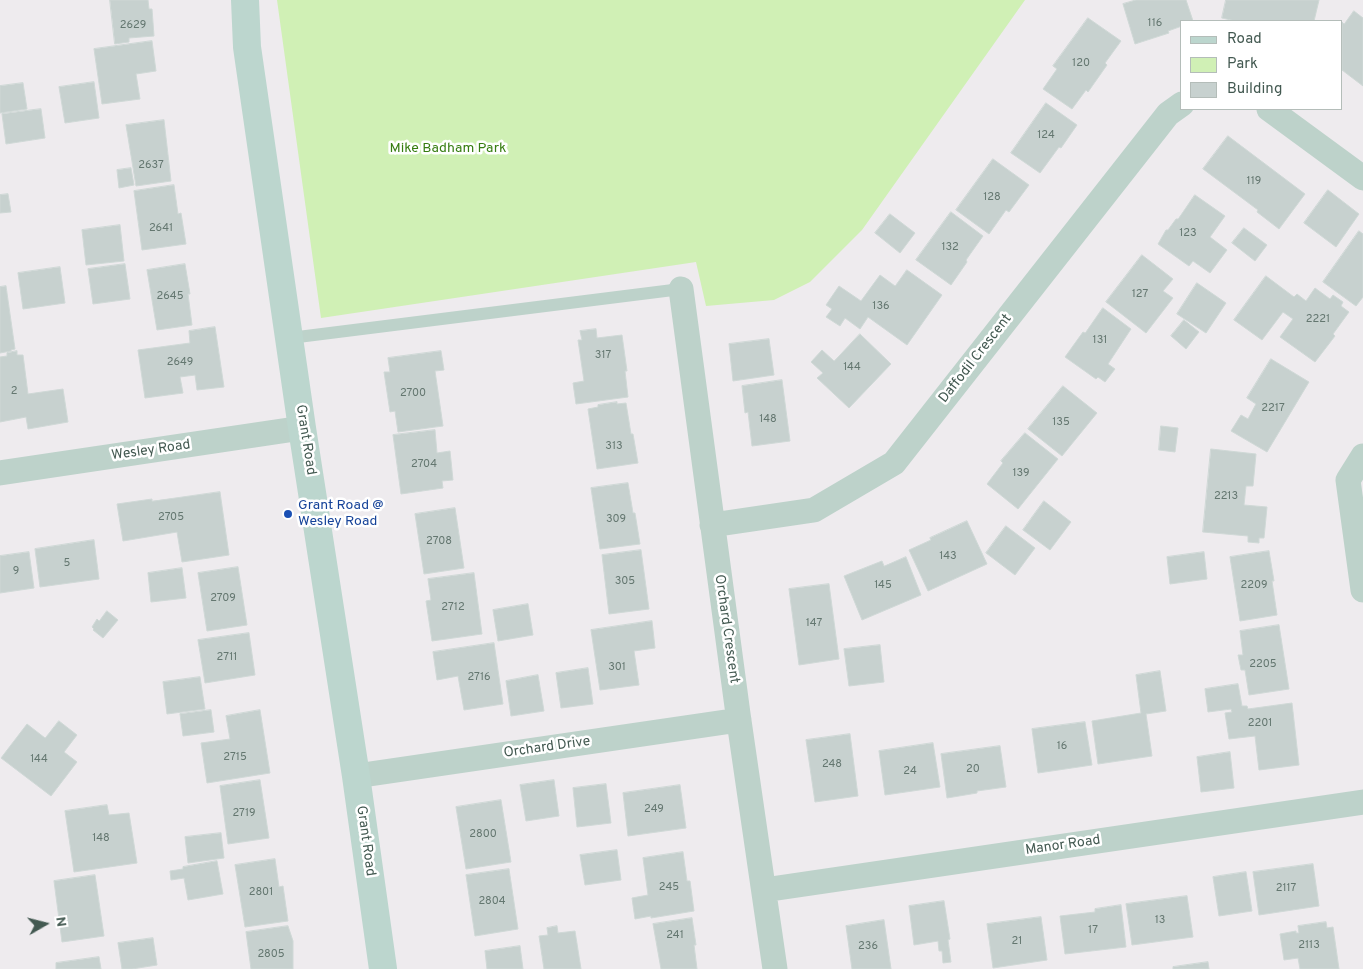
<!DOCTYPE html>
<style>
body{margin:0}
#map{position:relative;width:1363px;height:969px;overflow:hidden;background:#eeebee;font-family:Overpass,sans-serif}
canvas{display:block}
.legend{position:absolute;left:1180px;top:20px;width:162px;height:90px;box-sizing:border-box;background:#fff;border:1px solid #b4bdb9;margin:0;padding:6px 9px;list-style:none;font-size:15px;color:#435951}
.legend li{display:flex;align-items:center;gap:10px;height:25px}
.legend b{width:25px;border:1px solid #b4bdb9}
.north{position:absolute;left:20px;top:899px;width:50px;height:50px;-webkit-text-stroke:4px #fff;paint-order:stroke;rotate:82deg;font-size:14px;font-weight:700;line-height:20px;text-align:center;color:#435951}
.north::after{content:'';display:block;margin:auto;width:18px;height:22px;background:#435951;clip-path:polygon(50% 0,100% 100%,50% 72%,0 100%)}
</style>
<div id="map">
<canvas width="1363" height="969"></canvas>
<ul class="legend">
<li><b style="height:6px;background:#bcd6ce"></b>Road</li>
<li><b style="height:14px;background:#d0f0b5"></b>Park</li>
<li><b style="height:14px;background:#c7d1cf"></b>Building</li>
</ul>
<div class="north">N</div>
</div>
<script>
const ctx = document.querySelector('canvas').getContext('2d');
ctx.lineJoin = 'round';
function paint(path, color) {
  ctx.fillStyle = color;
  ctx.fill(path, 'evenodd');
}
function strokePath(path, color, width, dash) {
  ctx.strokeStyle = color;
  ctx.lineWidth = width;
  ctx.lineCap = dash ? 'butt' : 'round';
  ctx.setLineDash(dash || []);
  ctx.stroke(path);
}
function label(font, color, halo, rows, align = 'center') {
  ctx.font = font + ' Overpass,sans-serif';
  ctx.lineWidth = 5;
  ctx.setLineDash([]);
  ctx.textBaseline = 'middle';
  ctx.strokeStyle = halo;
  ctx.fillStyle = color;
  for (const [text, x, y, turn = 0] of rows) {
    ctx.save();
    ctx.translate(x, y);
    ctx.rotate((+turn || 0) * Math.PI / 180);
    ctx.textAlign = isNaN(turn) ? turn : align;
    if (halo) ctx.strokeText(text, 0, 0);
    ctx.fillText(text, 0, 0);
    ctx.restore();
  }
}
const green = new Path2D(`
 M277 0H1025L862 230 810 282 774 300 706 306 696 262 321 318Z`);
const building = new Path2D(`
 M110 0H148L149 9H152L154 36 129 38V42L115 44Z
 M1136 0H1186L1193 21H1182V26L1168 31 1169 33 1135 44 1123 4Z
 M1226 0H1319L1314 21H1235L1222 18Z
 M1354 11 1363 18V86L1342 70V22L1344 24Z
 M1088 18 1121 41 1105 63 1107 65 1088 92 1086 90 1072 109 1043 89 1057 69 1053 66Z
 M152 41 156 71 136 74 140 99 102 104 94 49Z
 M94 82 99 118 65 123 59 87Z
 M23 83 27 109 0 113V86Z
 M1046 103 1077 125 1061 148 1059 147 1040 173 1011 153Z
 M41 109 45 138 6 144 2 114Z
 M164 120 171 181 136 186 126 125Z
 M1228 136 1305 194 1279 229 1257 212 1258 210 1203 169Z
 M993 159 1029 185 1009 212 1006 210 989 234 956 210Z
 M131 168 134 185 119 188 117 170Z
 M174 185 178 214 181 213 186 244 142 250 134 191Z
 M1328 190 1359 214 1336 247 1304 223Z
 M8 194 11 212 0 213V195Z
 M1195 195 1225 216 1210 237 1227 250 1210 273 1193 261 1189 266 1158 244 1166 230H1168L1176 219H1178Z
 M951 212 983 236 966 260 967 262 951 285 916 260Z
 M890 214 915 233 900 253 875 233Z
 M120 225 124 261 86 265 82 230Z
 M1244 228 1267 245 1255 261 1232 243Z
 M1359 231 1363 234V297L1356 306 1323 282Z
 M1142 255 1173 279 1163 291 1173 298 1146 333 1106 302Z
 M125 264 130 299 93 304 88 269Z
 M185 264 190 294H188L192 325 157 330 147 270Z
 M60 267 65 303 23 309 18 273Z
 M907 270 942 295 907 345 868 317 860 329 845 318 840 326 826 317 832 309 826 305 839 286 861 301 880 275 895 286Z
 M1266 276 1294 297 1297 294 1306 301 1315 288 1330 299 1333 295 1343 302 1341 306 1349 312 1333 334 1335 336 1315 362 1280 337 1293 319 1283 312 1262 340 1234 320Z
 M1197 283 1226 303 1206 333 1177 314Z
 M6 286 15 349 11 350V351L0 353V287Z
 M1103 308 1131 329 1108 364 1115 369 1105 382 1098 377 1096 379 1065 357 1083 332 1085 333Z
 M1184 320 1199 332 1186 349 1171 336Z
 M215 327 224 387 197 390 195 375 180 377 183 393 145 398 138 350 190 343 189 331Z
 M596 329 597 338 622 335 627 371H625L628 397 576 404 573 383 584 381 578 340H582L580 331Z
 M860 334 891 364 849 408 817 378 823 373 811 362 822 350 834 361Z
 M769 339 774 375 733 381 729 344Z
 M17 351V355H23L28 394 63 389 68 422 28 429 26 417 0 422V357L7 356V353Z
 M441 351 444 370 435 371 443 426 398 432 395 411 390 412 384 372H390L388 358Z
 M1271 359 1309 382 1267 452 1231 431 1241 415 1248 419 1256 404 1247 398Z
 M782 380 790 441 752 446 748 412 745 413 742 386Z
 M1063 386 1097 413 1062 456 1028 429Z
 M617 402V404L626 403 631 434H633L638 463 597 469 588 409 598 407V405Z
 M1161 426 1178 428 1175 452 1159 450Z
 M435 430 437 453 450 451 453 480 442 481 443 488 401 494 393 435Z
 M1025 433 1058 459 1018 509 987 484 1003 463 1001 461Z
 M1211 449 1256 454 1253 486H1246L1244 505 1267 507 1264 538H1259V543L1248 542V536L1203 532Z
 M628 483 633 513H635L640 544 600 549 591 488Z
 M220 492 229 555 182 562 177 532 123 541 117 504 152 499V501Z
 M1044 501 1071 522 1050 550 1023 530Z
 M455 508 464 568 424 574 415 514Z
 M967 521 987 564 928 591 909 550 931 540 930 538Z
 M1006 526 1035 548 1015 575 986 553Z
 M94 540 99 579 40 587 35 549Z
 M641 550 649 609 609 614 602 555Z
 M1269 551 1274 581H1272L1277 615 1240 621 1230 557Z
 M29 552 34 588 0 593V556Z
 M1204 552 1207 579 1170 584 1167 557Z
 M906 557 921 595 862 620 844 576 882 561 884 566Z
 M238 567 247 625 207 631 198 573Z
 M182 568 186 598 151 602 148 573Z
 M474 573 482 634 432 641 426 601 431 600 428 579Z
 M829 584 839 659 799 665 789 589Z
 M528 604 533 635 498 641 493 610Z
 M107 611 118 620 103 638 93 630 94 629 92 627 97 619 99 621Z
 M652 621 655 648 634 651 639 685 600 690 591 630Z
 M1279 625 1289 689 1249 695 1245 670H1241L1238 655H1243L1240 631Z
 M249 633 255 675 205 683 198 640Z
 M494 643 503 704 464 710 458 676 437 680 433 652Z
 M880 645 884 682 849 686 844 649Z
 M588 668 593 704 561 708 556 673Z
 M1160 671 1166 711 1146 714 1152 756 1098 764 1092 721 1141 713 1136 675Z
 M538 675 544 711 511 716 506 681Z
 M200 677 205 709 167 714 163 682Z
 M1238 684 1242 706H1247L1248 709 1292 703 1299 765 1259 770 1255 736 1229 739 1225 713 1232 712 1231 709 1208 712 1205 689Z
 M211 710 214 732 183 736 180 714Z
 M260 710 270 773 207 783 201 743 230 739 226 716Z
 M59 721 77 735 64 752 77 762 51 796 1 758 27 724 45 738Z
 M1085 722 1092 765 1038 773 1032 729Z
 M850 734 858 796 815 802 806 740Z
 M933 743 940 787 885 795 879 751Z
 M1000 746 1006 787 977 791V793L947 798 941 754Z
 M1230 752 1234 788 1201 792 1197 757Z
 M260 780 269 838 228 844 220 786Z
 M554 780 559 816 526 821 520 785Z
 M606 784 611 823 577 827 573 788Z
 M680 785 686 828 628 836 623 793Z
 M501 800 511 862 466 869 456 807Z
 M107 805 109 815 129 813 137 863 74 872 65 811Z
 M221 833 224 858 188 863 185 837Z
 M617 850 621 880 585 885 580 855Z
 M683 852 687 881H690L694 911 651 918V916L635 919 632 898 648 895 643 858Z
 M275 859 279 887 283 886 288 921 245 927 235 865Z
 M217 861 223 894 188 900 184 878 171 880 170 871 183 869V867Z
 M1313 864 1319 906 1259 915 1253 872Z
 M509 869 518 929 475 936 466 875Z
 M1246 872 1252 911 1219 916 1213 877Z
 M95 875 104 936 62 942 54 881Z
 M1187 896 1193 937 1132 945 1126 904Z
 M944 901 950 939 948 940 951 962 943 963 942 951H939L938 941 914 945 909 906Z
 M1121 905 1126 947 1065 954 1060 916 1095 912V909Z
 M1041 917 1047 960 993 968 987 924Z
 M692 918 696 945H694L697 969H661L653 924Z
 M884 920 891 969H852L846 926Z
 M1326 922 1327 928 1333 927 1339 969H1300L1298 958 1284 960 1280 934 1296 931V933H1299L1298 926Z
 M288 926 293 941V969H251L246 932Z
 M557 926 558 933 575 931 581 969H544L539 936 548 935 547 928Z
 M153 938 157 965 132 969H122L118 943Z
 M520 946 523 969H487L485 951Z
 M99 957 101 969H56V963Z
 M1208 962 1209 969H1173V967Z`);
const lane = new Path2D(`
 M290 338 681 289`);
const street = new Path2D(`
 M1269 109 1363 178
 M681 289 738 714 775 969
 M1363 456 1348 480 1363 590
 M0 473 302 428
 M712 525 814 510 894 463 1168 114 1182 104
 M356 776 739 720
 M764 890 1363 802`);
const secondary = new Path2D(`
 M245 0 247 47 302 428 356 776 383 969`);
const markers = [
 [288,514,5,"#1a4fb4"]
];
const numberNames = [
 ["116",1155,24],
 ["2629",133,26],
 ["120",1081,64],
 ["124",1046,136],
 ["2637",151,166],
 ["119",1254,182],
 ["128",992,198],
 ["2641",161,229],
 ["123",1188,234],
 ["132",950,248],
 ["127",1140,295],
 ["2645",170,297],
 ["136",881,307],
 ["2221",1318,320],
 ["131",1100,341],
 ["317",603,356],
 ["2649",180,363],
 ["144",852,368],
 ["2",14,392],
 ["2700",413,394],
 ["2217",1273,409],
 ["148",768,420],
 ["135",1061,423],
 ["313",614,447],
 ["2704",424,465],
 ["139",1021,474],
 ["2213",1226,497],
 ["2705",171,518],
 ["309",616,520],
 ["2708",439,542],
 ["143",948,557],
 ["5",67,564],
 ["9",16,572],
 ["305",625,582],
 ["145",883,586],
 ["2209",1254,586],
 ["2709",223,599],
 ["2712",453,608],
 ["147",814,624],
 ["2711",227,658],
 ["2205",1263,665],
 ["301",617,668],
 ["2716",479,678],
 ["2201",1260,724],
 ["16",1062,747],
 ["2715",235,758],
 ["144",39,760],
 ["248",832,765],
 ["20",973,770],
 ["24",910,772],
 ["249",654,810],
 ["2719",244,814],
 ["2800",483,835],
 ["148",101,839],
 ["245",669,888],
 ["2117",1286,889],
 ["2801",261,893],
 ["2804",492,902],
 ["13",1160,921],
 ["17",1093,931],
 ["241",675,936],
 ["21",1017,942],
 ["2113",1309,946],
 ["236",868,947],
 ["2805",271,955]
];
const parkNames = [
 ["Mike Badham Park",448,149]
];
const streetNames = [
 ["Daffodil Crescent",976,359,-52],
 ["Grant Road",305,440,81],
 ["Wesley Road",151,451,-8],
 ["Orchard Crescent",726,629,82],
 ["Orchard Drive",547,748,-8],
 ["Grant Road",365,841,82],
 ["Manor Road",1063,846,-8]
];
const transitNames = [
 ["Grant Road @",298,506],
 ["Wesley Road",298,522]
];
paint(green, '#d0f0b5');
paint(building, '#c7d1cf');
strokePath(building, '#cfd8d6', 1);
strokePath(lane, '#bdd2ca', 12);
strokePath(street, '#bdd2ca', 25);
strokePath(secondary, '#bcd6ce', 28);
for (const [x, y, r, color] of markers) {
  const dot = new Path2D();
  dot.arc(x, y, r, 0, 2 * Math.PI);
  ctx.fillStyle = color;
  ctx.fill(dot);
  strokePath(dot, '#fff', 2);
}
label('11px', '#647770', null, numberNames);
label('14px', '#367d11', '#fff', parkNames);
label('14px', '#435951', '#fff', streetNames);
label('14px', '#164399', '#fff', transitNames, 'left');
</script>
